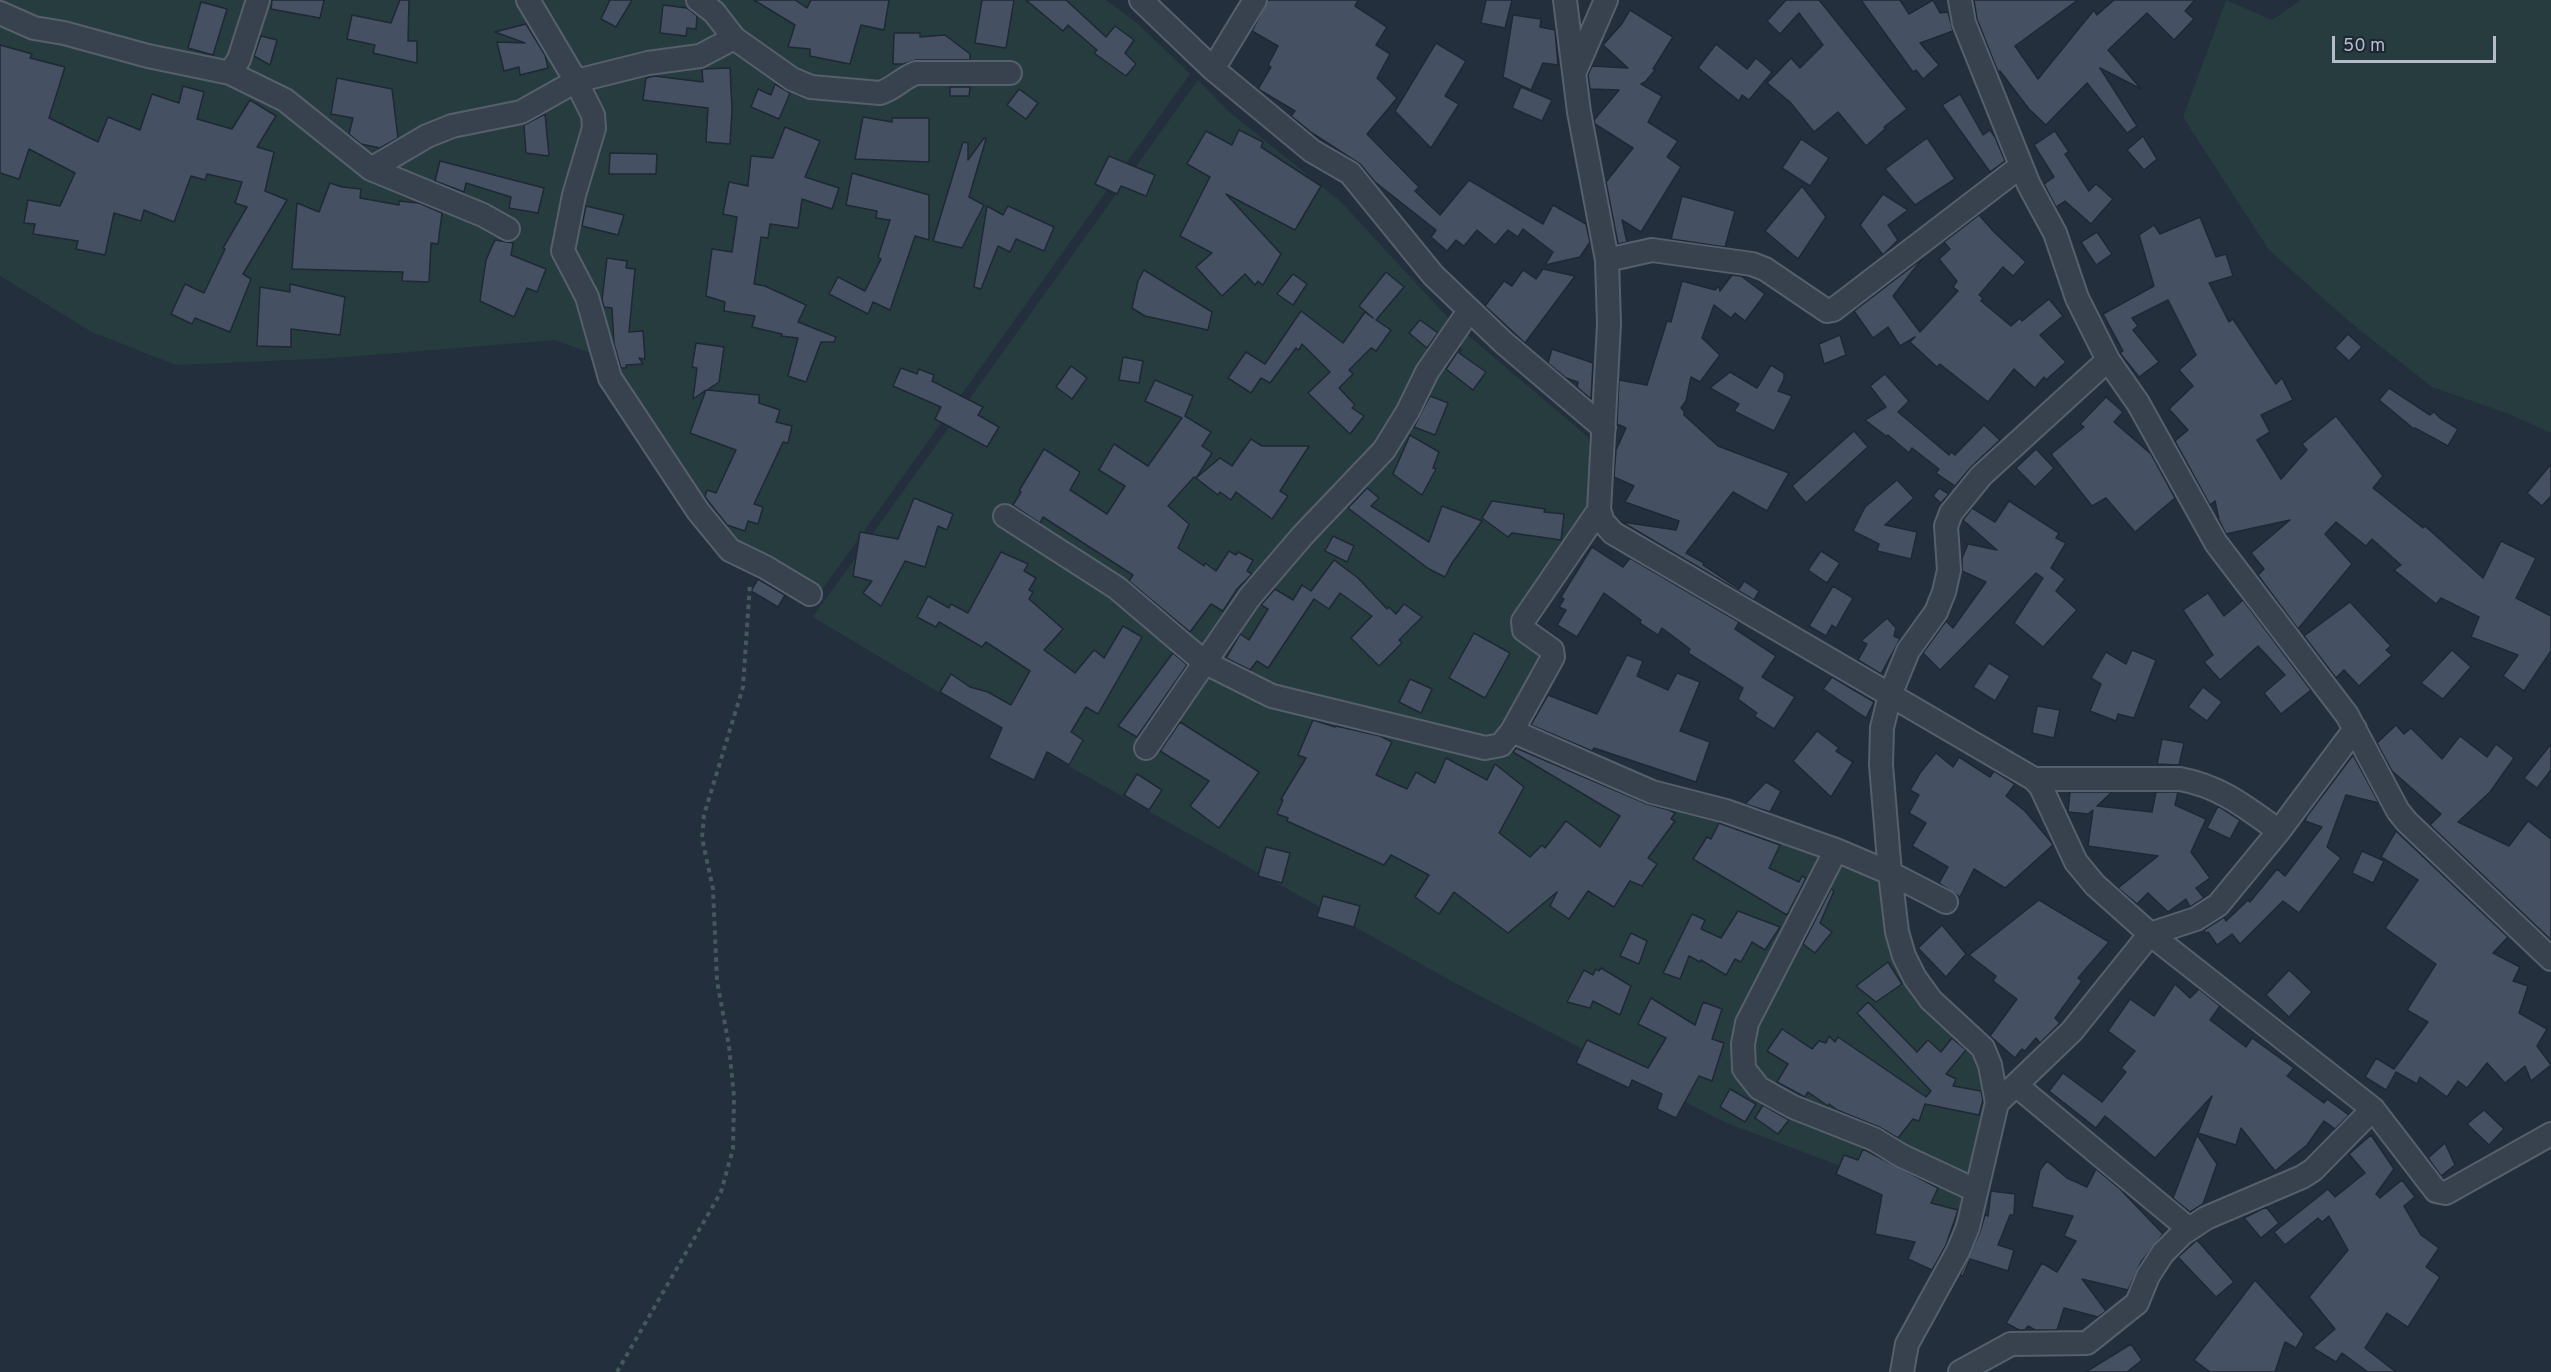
<!DOCTYPE html>
<style>
body{margin:0}
#map{position:relative;width:2551px;height:1372px;overflow:hidden;background:#242f3e;font-family:Overpass,sans-serif}
canvas{display:block}
.scale{position:absolute;left:2332px;top:36px;width:164px;height:27px;box-sizing:border-box;border:3px solid #b4bcc9;border-top:0;padding-left:8px;font-size:18px;line-height:21px;white-space:nowrap;color:#b4bcc9;-webkit-text-stroke:4px #1d2633;paint-order:stroke}
</style>
<div id="map">
<canvas width="2551" height="1372"></canvas>
<div class="scale">50 m</div>
</div>
<script>
const ctx = document.querySelector('canvas').getContext('2d');
ctx.lineJoin = 'round';
function paint(path, color) {
  ctx.fillStyle = color;
  ctx.fill(path, 'evenodd');
}
function strokePath(path, color, width, dash) {
  ctx.strokeStyle = color;
  ctx.lineWidth = width;
  ctx.lineCap = dash ? 'butt' : 'round';
  ctx.setLineDash(dash || []);
  ctx.stroke(path);
}
const green = new Path2D(`
 M0 0H1106L1137 23 1190 74 809 608 752 566 593 354 555 340 335 358 176 365 92 332 0 276Z
 M2226 0 2272 20 2301 0H2551V433L2509 414 2432 387 2351 323 2269 250 2183 117Z
 M1198 80 1228 111 1341 202 1451 321 1588 437 1595 470 1590 515 1528 609 1547 656 1505 731 1888 876 1896 932 1969 1035 1994 1084 1960 1229 1885 1183 1724 1122 1455 983 965 708 813 617Z`);
const building = new Path2D(`
 M272 0H324L320 18 271 9Z
 M400 0H409L408 41H417V63L373 53 375 45 347 39 352 15 391 23Z
 M610 0H632L616 27 601 19Z
 M754 0H795L807 8 811 0H889L884 30 861 25 850 64 810 56V49L788 47 795 25Z
 M982 0H1014L1006 48 975 43Z
 M1026 0H1066L1106 37 1115 26 1134 40 1125 53 1136 64 1126 76 1094 53 1097 50 1068 25 1063 31Z
 M1268 0H1358L1355 6 1387 27 1376 45 1390 54 1377 78 1397 98 1367 134 1419 187 1415 191 1440 215 1469 180 1543 224 1553 205 1586 224 1590 242 1580 257 1545 265 1553 252 1523 229 1518 237 1508 230 1495 245 1477 230 1464 246 1456 240 1447 251 1431 237 1436 230 1375 182 1360 164 1312 133 1291 116 1295 111 1258 89 1271 67 1268 65 1278 46 1252 31Z
 M1486 0H1512L1505 28 1481 23Z
 M1786 0H1819L1907 109 1884 127 1885 129 1866 146 1838 112 1814 132 1790 102 1767 83 1791 58 1800 68 1823 45 1799 13 1780 34 1767 21Z
 M1861 0H1900L1909 14 1933 0 1940 13 1948 12 1953 31 1920 43 1939 65 1923 79 1916 70 1913 72Z
 M1974 0H2078L2015 46 2038 79 2094 10 2097 15 2114 0H2195L2185 11 2194 19 2174 40 2147 13 2108 50 2141 89 2100 68 2137 126 2127 133 2087 83 2046 125 2029 109 2000 71 1998 72 1977 19Z
 M201 2 227 9 213 55 188 48Z
 M663 5 687 8 697 16 696 29 687 28 686 36 660 33Z
 M1630 10 1673 37 1653 69H1656L1645 82 1641 84 1662 96 1648 122 1678 141 1667 157 1681 167 1641 232 1622 220 1627 242 1618 244 1606 182 1633 148 1595 124 1594 120 1619 90 1590 89 1588 75 1592 66 1628 68 1603 45 1621 25Z
 M1513 15 1541 19 1540 27 1555 30 1558 65 1543 63 1531 90 1503 77Z
 M526 24 545 55 548 68 520 75 519 67 504 71 497 42 525 43 495 32Z
 M894 33H920V37L945 35 970 54V60H916L903 64H893Z
 M261 36 277 40 270 65 254 56Z
 M1436 43 1466 61 1445 96 1459 104 1431 148 1395 111Z
 M1716 44 1747 69 1756 58 1772 72 1749 100 1742 95 1739 101 1698 68Z
 M0 45 32 54 30 58 65 67 49 118 98 142 108 117 140 130 152 94 179 103 183 86 204 92 197 119 232 129 250 100 276 116 257 147 274 152 265 191 287 200 243 274 251 279 230 332 195 318 192 324 171 314 185 284 204 293 225 249 223 248 247 207 235 203 242 182 207 174 205 180 191 176 174 222 144 210 141 221 114 213 105 255 76 249 78 241 33 234 35 224 24 223 28 200 60 206 75 173 29 149 19 179 0 173Z
 M730 68 732 110 730 144 706 142 708 108 643 100 646 78 654 76 703 82 702 69Z
 M337 78 392 89 398 138 380 148 361 144 349 134 353 118 331 114Z
 M775 84 790 93 779 119 751 107 758 89 771 95Z
 M950 87H970L969 96H950Z
 M1521 87 1552 100 1542 121 1512 108Z
 M1019 89 1038 103 1026 119 1007 105Z
 M1960 94 1983 135 1990 130 1995 137 2005 161 1990 172 1942 105Z
 M545 114 549 156 526 153 524 125Z
 M863 117 892 122V118H929V162L855 159Z
 M785 127 820 141 805 177 839 188 832 209 802 199 798 228 770 224 768 238 761 237 754 284 765 286 806 305 798 322 836 337 834 342H821L806 382 788 376 798 338 781 336 782 334 752 327 755 316 724 311 725 302 706 296 712 249 732 252 737 217 723 214 729 182 748 186 751 156 773 158Z
 M1239 130 1263 142 1261 147 1321 186 1295 230 1226 194 1281 254 1263 285 1258 281 1255 285 1245 274 1222 296 1196 267 1212 253 1180 236 1210 177 1187 164 1206 131 1232 145Z
 M2055 131 2069 152 2065 154 2089 191 2096 184 2113 199 2091 224 2065 201 2056 207 2044 184 2054 177 2034 145Z
 M2143 136 2157 159 2144 170 2127 150Z
 M984 138 986 139 969 197 984 205 962 248 933 241 963 142 968 143V160Z
 M1927 138 1955 179 1915 205 1885 169Z
 M1801 139 1829 158 1810 186 1782 168Z
 M610 153 657 154 656 174H609Z
 M1109 156 1155 175 1146 196 1121 186 1117 194 1095 184Z
 M440 161 544 188 538 213 509 208 511 197 466 183 464 192 435 181Z
 M852 173 929 195V240L915 236 890 310 873 302 868 314 829 294 838 277 865 291 881 259 878 257 890 220 876 218 877 211 846 205Z
 M330 183 342 187 361 189 360 198 399 205V201L419 203 442 213 438 244 431 243 429 282 402 281 403 272 292 269 297 203 319 212Z
 M1802 186 1826 217 1798 259 1765 231Z
 M1883 194 1908 210 1888 225 1898 240 1883 255 1860 225Z
 M1682 196 1735 211 1725 247 1671 239Z
 M586 206 624 215 618 235 582 226Z
 M987 206 1003 215 1008 206 1054 227 1044 251 1016 239 1010 252 998 246 981 289 974 287Z
 M1979 215 1995 233 2026 262 2013 276 2003 267 1979 295 1983 298 1981 301 2011 326 2020 318 2022 321 2049 299 2063 316 2040 335 2066 362 2046 380 2044 377 2035 388 2014 369 1988 402 1940 364 1937 367 1910 342 1915 337 1900 346 1888 327 1873 338 1854 311 1922 259 1893 296 1920 332 1958 291 1953 287 1957 281 1939 259 1950 249 1944 242Z
 M2200 217 2216 257 2226 254 2233 276 2209 283 2229 322 2233 319 2276 384 2282 378 2293 400 2261 415 2270 432 2257 440 2281 479 2307 450 2302 444 2336 416 2383 476 2373 488 2423 528 2425 526 2483 578 2501 541 2536 558 2516 598 2551 616V651L2524 691 2503 676 2518 655 2471 637 2479 617 2441 598 2436 604 2394 570 2401 565 2372 539 2366 546 2336 522 2325 534 2352 564 2298 629 2258 575 2264 569 2251 553 2290 520 2226 534 2219 520 2215 501 2210 505 2175 441 2188 430 2169 409 2193 386 2179 370 2196 355 2168 300 2132 318 2138 326 2133 330 2159 362 2139 377 2120 353 2123 351 2103 314 2154 286 2139 235 2154 225 2160 234Z
 M2097 232 2112 254 2096 265 2081 242Z
 M495 240 513 243 511 255 546 269 537 292 527 288 514 317 480 301 486 260Z
 M607 258 627 261 626 268 635 269 629 332 643 331 645 359 639 358 643 364 626 365V368H621L614 344 612 308 604 307 602 300Z
 M1543 269 1575 276 1525 343 1485 306 1504 281 1512 286 1523 270 1536 279Z
 M1144 270 1212 312 1208 330 1145 316 1132 308 1138 281Z
 M1386 272 1404 287 1376 320 1391 330 1376 351 1371 348 1349 370 1353 374 1339 388 1355 405 1352 408 1364 416 1350 434 1308 393 1330 372 1302 344 1299 350 1296 348 1270 383 1261 378 1251 393 1228 378 1246 352 1265 364 1301 311 1343 343 1365 312 1373 318 1359 306Z
 M1293 274 1307 284 1293 305 1277 294Z
 M1732 275 1741 276 1765 294 1745 321 1735 313 1731 318 1714 305 1702 338 1720 355 1700 382 1691 377 1686 401 1681 408 1684 411V415L1718 446 1789 473 1767 511 1733 492 1686 553 1704 563 1703 565 1739 589 1744 581 1759 591 1754 600 1622 522 1676 530 1679 521 1625 502 1634 486 1614 477 1616 450 1626 428 1617 424 1619 380 1647 385 1667 321 1671 322 1682 281 1715 290 1719 286 1720 291Z
 M290 284 345 297 340 335 291 329V347L257 346 260 287 290 292Z
 M1420 320 1438 333 1427 348 1409 333Z
 M2348 334 2362 347 2349 361 2335 348Z
 M1840 335 1846 355 1824 364 1819 344Z
 M696 343 724 347 719 382 707 390 759 395V403L780 410 776 422 792 426 788 443 783 442 754 504 763 507 758 524 748 521 745 531 727 525 705 497 707 490 716 493 736 450 690 433 706 390 693 399 697 368 692 367Z
 M1460 348 1461 350 1459 353 1486 372 1473 390 1446 369Z
 M1552 349 1593 363 1591 399 1577 387 1578 382 1566 378 1548 363Z
 M1123 357 1143 361 1139 383 1119 380Z
 M1771 365 1784 373V379L1778 391 1792 396 1774 431 1734 411 1739 404 1710 388 1730 372 1757 388Z
 M1071 366 1087 378 1072 399 1056 387Z
 M901 368 917 374 919 369 934 375 932 381 983 407 978 415 999 427 987 447 935 419 941 407 893 386Z
 M1885 374 1909 401 1898 412 1949 455 1951 452 1955 455 1984 425 2000 440 1972 466 1955 486 1936 473 1939 469 1912 448 1909 453 1888 435 1886 436 1865 420 1886 407 1870 386Z
 M1155 380 1193 396 1185 416 1211 432 1202 446 1212 453 1196 478 1194 477 1168 506 1189 524 1178 548 1204 566 1205 563 1216 571 1229 551 1236 555 1238 552 1253 560 1247 571 1252 574 1237 589 1223 611 1211 604 1190 632 1129 581 1133 575 1043 517 1040 523 1013 505 1021 492 1019 491 1044 449 1080 472 1070 490 1107 514 1125 486 1099 470 1114 444 1148 466 1182 418 1145 401Z
 M2389 388 2430 415 2434 412 2440 418 2458 429 2448 446 2415 428 2414 429 2379 400Z
 M1430 396 1448 403 1435 435 1414 427Z
 M2106 397 2123 412 2114 422 2151 454 2175 498 2135 532 2106 498 2092 506 2051 454 2084 427 2080 424Z
 M1854 431 1868 447 1806 503 1792 486Z
 M1410 435 1439 452 1433 468 1436 469 1422 495 1393 474Z
 M1251 439 1262 446H1309L1280 491 1288 496 1272 519 1236 492 1231 500 1220 492 1218 495 1196 478 1220 458 1232 466Z
 M2036 449 2054 468 2035 487 2016 468Z
 M2551 464V496L2542 506 2527 493Z
 M1897 480 1914 498 1885 525 1917 532 1911 559 1877 551 1879 544 1853 531 1865 507Z
 M1367 488 1379 498 1371 506 1429 542 1442 506 1482 521 1452 563 1445 577 1429 569 1348 508Z
 M1939 488 1949 494 1941 503 1933 496Z
 M914 498 953 514 947 530 938 526 925 567 905 561 881 606 863 593 872 581 853 576 860 532 898 539Z
 M1492 501 1545 509 1544 512 1564 514 1561 540 1512 533 1508 537 1482 518Z
 M2009 501 2059 533 2056 538 2066 543 2051 568 2065 579 2056 591 2077 610 2043 647 2014 623 2043 578 2036 573 1940 670 1923 653 1946 621 1953 628 1986 582 1962 571V558L1968 544 1997 550 1963 520 1972 508 1995 522Z
 M1333 536 1354 546 1347 562 1325 551Z
 M1592 547 1623 567 1630 558 1739 622 1735 629 1776 656 1762 677 1795 697 1774 729 1754 716 1757 713 1738 699 1743 688 1688 653 1690 649 1662 628 1658 635 1640 623 1641 620 1604 593 1577 637 1557 625 1566 610 1559 607 1564 599 1561 597Z
 M1821 551 1840 563 1827 583 1808 570Z
 M1001 552 1028 564 1024 571 1036 578 1029 590 1033 592 1029 599 1063 629 1044 650 1075 673 1094 650 1104 658 1123 626 1142 637 1098 714 1086 707 1071 732 1083 740 1069 765 1047 752 1034 780 989 758 1002 728 940 692 951 674 970 687 988 692 1011 705 1030 671 986 642 982 647 939 622 936 627 917 617 928 596 949 608 951 604 968 613Z
 M1334 560 1358 578 1387 609 1389 607 1396 614 1404 604 1422 617 1399 640 1402 643 1379 666 1351 638 1372 616 1340 593 1329 609 1314 599 1268 668 1257 661 1250 670 1226 658 1240 634 1249 640 1268 609 1261 605 1275 589 1293 600 1302 585 1311 591Z
 M758 579 785 595 778 607 751 591Z
 M1833 586 1853 598 1836 628 1832 625 1826 636 1809 626Z
 M2208 593 2224 616 2243 600 2311 690 2281 714 2264 693 2285 675 2258 646 2220 680 2204 662 2213 655 2183 610Z
 M2350 602 2391 646 2386 650 2392 655 2359 686 2344 670 2336 678 2304 636Z
 M1887 618 1896 628 1894 636 1900 639 1881 674 1858 660 1867 644 1861 641Z
 M1474 633 1510 653 1485 698 1449 678Z
 M2132 650 2156 660 2134 718 2118 714 2116 721 2090 711 2101 684 2091 678 2106 652 2126 664Z
 M2452 650 2471 667 2443 699 2421 683Z
 M1173 653 1187 665 1137 737 1118 726Z
 M1627 655 1643 661 1637 676 1668 690 1677 673 1700 682 1680 731 1710 742 1696 782 1594 748 1592 751 1531 725 1548 695 1597 714Z
 M1989 663 2010 676 1995 701 1973 687Z
 M1832 677 1874 702 1866 718 1823 689Z
 M1410 679 1432 689 1421 713 1399 702Z
 M2203 687 2222 702 2207 721 2188 707Z
 M2037 706 2060 710 2054 738 2032 733Z
 M1313 720 1335 727 1336 726 1380 736 1392 742 1376 775 1407 789 1416 772 1435 783 1446 758 1487 780 1495 764 1524 787 1499 833 1530 857 1542 845 1545 848 1566 821 1600 847 1620 816 1513 752 1516 748 1647 804 1669 810 1675 813 1671 819 1675 821 1648 858 1657 864 1642 886 1630 881 1614 907 1588 891 1569 919 1550 906 1557 892 1508 933 1454 892 1439 914 1415 897 1429 875 1391 855 1384 865 1287 821 1288 818 1277 814 1283 800 1281 799 1306 758 1298 755Z
 M1180 722 1259 772 1219 828 1190 806 1209 781 1160 751Z
 M2396 725 2404 734 2411 728 2442 759 2460 736 2487 757 2496 744 2514 758 2490 792 2458 822 2509 846 2528 821 2551 839V940L2430 825 2441 814 2392 771 2377 743Z
 M1817 731 1839 748 1836 751 1853 762 1831 797 1793 761Z
 M2162 739 2184 743 2179 765 2157 764Z
 M2551 744V770L2537 788 2524 778Z
 M1936 753 1953 767 1959 757 1990 777 1994 771 2015 784 2006 796 2025 811 2052 843 2053 845 2005 888 1974 869 1960 897 1939 883 1948 867 1912 846 1926 823 1909 813 1919 795 1910 790 1920 773Z
 M2353 755 2379 803 2346 795 2327 847 2341 858 2299 913 2283 901 2240 944 2232 934 2217 945 2208 932 2206 934 2204 930 2224 917 2226 921 2248 900 2250 902 2277 869 2285 876 2322 827 2305 821 2307 816Z
 M1137 774 1162 790 1149 810 1124 795Z
 M1766 782 1781 791 1770 812 1745 804Z
 M2070 792H2112L2097 806 2152 812 2156 792H2178L2175 805 2206 819 2191 852 2210 878 2196 888 2204 898 2190 907 2186 899 2168 912 2148 893 2137 904 2118 888 2158 856 2088 846 2093 810 2088 814 2068 812Z
 M2218 806 2240 820 2230 839 2207 828Z
 M1719 823 1780 845 1769 868 1799 882 1802 876 1806 878 1787 915 1693 859 1707 837 1711 839Z
 M2396 831 2508 937 2493 953 2520 967 2513 981 2528 986 2519 1013 2547 1029 2537 1046 2551 1065 2531 1081 2525 1066 2505 1083 2487 1063 2467 1088 2458 1081 2447 1097 2420 1077 2417 1084 2396 1072 2386 1090 2365 1077 2376 1058 2394 1069 2428 1022 2407 1010 2436 964 2385 928 2418 880 2381 857Z
 M1266 847 1290 853 1282 883 1258 876Z
 M2362 851 2384 861 2373 883 2352 873Z
 M1831 889 1834 891 1820 923 1832 932 1815 953 1803 944Z
 M1323 896 1360 906 1354 927 1317 917Z
 M2039 900 2109 942 2078 978 2082 981 2055 1018 2060 1023 2040 1043 2036 1038 2025 1051 2022 1049 2015 1058 1990 1036 2017 999 1993 981 1996 976 1969 955Z
 M1738 911 1780 927 1765 950 1752 942 1741 962 1735 959 1726 975 1701 960 1700 962 1689 956 1680 979 1663 973 1692 914 1705 920 1701 929 1721 938Z
 M1942 925 1966 954 1946 977 1918 948Z
 M1631 933 1647 941 1639 964 1620 956Z
 M1888 962 1902 984 1876 1002 1856 986Z
 M1601 968 1631 986 1620 1015 1593 1001 1590 1008 1567 1002 1584 970 1593 975 1596 969 1599 971Z
 M2289 970 2312 992 2289 1017 2266 995Z
 M2175 984 2190 998 2199 989 2220 1006 2210 1020 2246 1047 2252 1038 2294 1068 2287 1076 2324 1103 2327 1099 2349 1115 2335 1129 2324 1121 2307 1145 2275 1171 2241 1128 2236 1145 2198 1133 2212 1096 2155 1158 2105 1116 2096 1128 2049 1091 2063 1073 2102 1102 2126 1072 2121 1068 2135 1051 2108 1031 2130 999 2154 1016Z
 M1651 998 1695 1025 1703 1002 1722 1009 1712 1039 1724 1043 1712 1081 1699 1076 1676 1118 1657 1109 1662 1094 1632 1080 1629 1088 1576 1063 1587 1040 1648 1068 1666 1038 1638 1024Z
 M1868 1002 1917 1052 1928 1040 1941 1052 1952 1038 1966 1050 1946 1074 1956 1079 1953 1086 1981 1091 1983 1100 1979 1115 1925 1104 1919 1121 1913 1119 1898 1138 1879 1127 1837 1110 1829 1104 1828 1106 1808 1092 1805 1097 1777 1082 1788 1064 1767 1051 1782 1029 1812 1049 1819 1041 1826 1043 1829 1036 1835 1042 1838 1037 1926 1097 1931 1091 1857 1013Z
 M1730 1089 1756 1104 1745 1122 1720 1107Z
 M1763 1105 1789 1120 1778 1134 1755 1118Z
 M2484 1110 2504 1129 2489 1145 2467 1124Z
 M2197 1135 2217 1164 2203 1204 2190 1212 2173 1198Z
 M2371 1135 2394 1169 2376 1194 2380 1198 2402 1180 2415 1197 2404 1206 2421 1235 2439 1248 2426 1267 2440 1277 2408 1327 2387 1313 2365 1348 2396 1372H2368L2342 1353 2336 1362 2313 1348 2335 1329 2309 1297 2348 1250 2329 1216 2322 1222 2318 1218 2285 1245 2274 1232 2328 1189 2335 1197 2365 1173 2349 1154Z
 M2445 1143 2455 1165 2441 1176 2428 1158Z
 M1863 1149 1938 1188 1931 1203 1958 1210 1946 1245 1932 1270 1908 1259 1915 1242 1875 1234 1882 1195 1836 1174 1844 1155 1858 1160Z
 M2047 1161 2067 1178 2087 1187 2096 1169 2120 1189 2163 1234 2141 1262 2128 1290 2082 1279 2106 1311 2098 1317 2064 1308 2057 1330H2035L2028 1326 2025 1330H2019L2006 1323 2042 1263 2057 1272 2076 1241 2064 1236 2073 1216 2032 1207 2040 1170Z
 M1991 1191 2015 1194 2014 1215H2010L1998 1245 2014 1250 2008 1271 1970 1259 1963 1276 1960 1275 1980 1232 1985 1215 1988 1216Z
 M2266 1207 2279 1223 2261 1238 2244 1218Z
 M2197 1240 2234 1282 2216 1297 2178 1257Z
 M2255 1280 2304 1334 2296 1348 2285 1342 2275 1372H2210L2194 1360Z
 M2131 1344 2142 1360 2127 1372H2086Z`);
const path = new Path2D(`
 M617 1372 721 1192 733 1149 734 1097 729 1046 717 981 713 889 702 838 704 815 743 687 750 583`);
const street = new Path2D(`
 M698 0 714 12 734 38 792 79 811 87 880 93C894 89 902 78 916 73H1010
 M1141 0 1213 69 1312 151 1350 173 1433 275 1503 342 1604 428
 M1565 0 1579 112 1607 260 1609 324 1599 510 1603 522 1613 533 2034 779 2041 787 2076 862 2095 885 2150 934 2373 1109 2436 1191 2446 1193 2551 1134
 M1960 0 1964 23 2029 185 2055 233 2077 298 2108 360 2138 403 2216 543 2347 715 2398 811 2407 822 2551 959
 M0 13 34 28 64 33 148 56 230 73 285 100 371 169 483 215 508 229
 M734 38 700 56 648 63 576 81 593 115 594 128 574 195 563 251 587 297 610 378 698 511 730 550 765 567 810 594
 M1213 69 1255 0
 M1576 69 1606 0
 M230 73 239 59 258 0
 M371 169 427 136 452 126 521 112 576 81 528 0
 M1607 260 1652 250 1752 264 1765 269 1827 311 1833 310 2021 166
 M1005 516 1117 588 1204 662 1272 696 1485 748 1501 745 1512 731 1652 792 1726 811 1836 850 1890 873 1946 902
 M1512 731 1553 657 1552 650 1524 630 1523 621 1599 510
 M1146 748 1249 598 1303 535 1384 450 1408 411 1427 372 1469 311
 M2034 779H2180C2220 786 2247 808 2279 831
 M1836 850 1747 1023 1743 1044 1744 1069 1759 1088 1793 1107 1874 1139 1902 1156 1975 1190
 M2016 1085 2189 1229
 M1997 1103 2072 1031 2150 934 2196 919 2218 905 2279 831 2355 729
 M1902 1372 1907 1344 1958 1251 1968 1227 1997 1103 1990 1065 1983 1048 1931 1000 1915 978 1904 956 1897 932 1890 873 1881 765 1882 728 1890 695 1908 651 1936 612 1944 592 1949 570 1946 526 1951 513 1981 476 2108 360
 M1960 1372 2011 1344 2087 1343 2137 1303 2148 1276 2163 1253 2182 1234 2206 1218 2302 1177 2313 1170 2373 1109`);
paint(green, '#263c3f');
paint(building, '#455162');
strokePath(building, '#1f2835', 1.5);
strokePath(street, '#565f6c', 26);
strokePath(path, '#44595c', 4, [4.5, 4.5]);
strokePath(street, '#38414e', 22);
</script>
